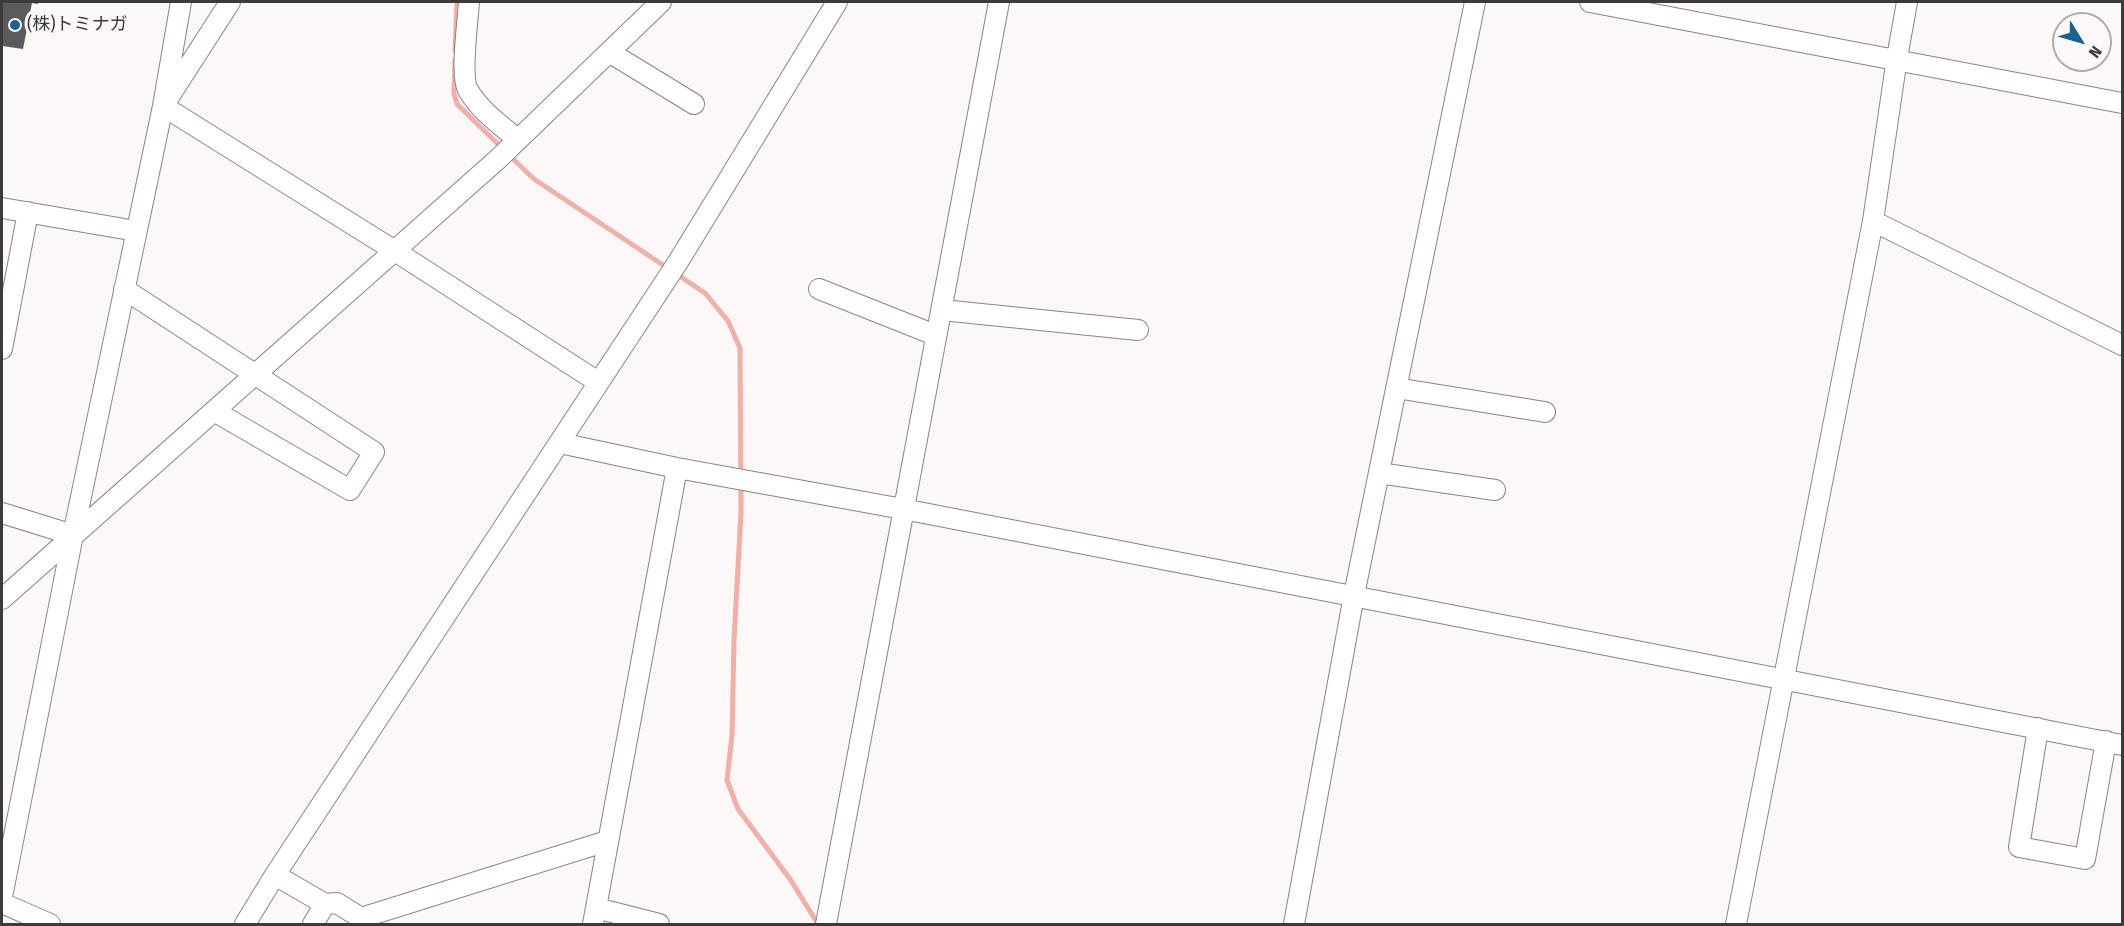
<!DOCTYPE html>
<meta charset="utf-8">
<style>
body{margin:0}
#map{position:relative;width:2124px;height:926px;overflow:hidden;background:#fcf8f7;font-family:"Fira Sans Condensed",sans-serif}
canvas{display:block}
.frame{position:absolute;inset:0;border:3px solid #3c3a3a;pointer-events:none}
.north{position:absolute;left:2052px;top:12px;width:60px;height:60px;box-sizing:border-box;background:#fcf8f7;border:2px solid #afacab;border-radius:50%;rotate:127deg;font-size:16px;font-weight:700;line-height:24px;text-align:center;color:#3c3a3a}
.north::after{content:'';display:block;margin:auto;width:21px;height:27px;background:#166396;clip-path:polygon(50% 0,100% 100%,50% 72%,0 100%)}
</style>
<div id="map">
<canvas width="2124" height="926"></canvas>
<div class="frame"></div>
<div class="north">N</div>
</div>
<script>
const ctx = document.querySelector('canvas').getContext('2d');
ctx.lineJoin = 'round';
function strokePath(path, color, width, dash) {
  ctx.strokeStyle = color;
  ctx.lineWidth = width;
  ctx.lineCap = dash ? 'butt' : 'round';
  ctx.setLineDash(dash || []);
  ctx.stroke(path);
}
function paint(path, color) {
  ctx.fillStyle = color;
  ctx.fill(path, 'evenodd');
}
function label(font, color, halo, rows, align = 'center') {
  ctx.font = font + ' "Fira Sans Condensed","Noto Sans JP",sans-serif';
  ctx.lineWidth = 6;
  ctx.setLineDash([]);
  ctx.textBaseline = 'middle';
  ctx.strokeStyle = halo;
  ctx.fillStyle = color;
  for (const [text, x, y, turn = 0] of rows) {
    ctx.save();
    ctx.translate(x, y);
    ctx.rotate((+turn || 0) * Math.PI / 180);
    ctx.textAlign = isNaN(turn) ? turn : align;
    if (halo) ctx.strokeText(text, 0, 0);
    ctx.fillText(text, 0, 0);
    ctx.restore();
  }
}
const stream = new Path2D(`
 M455 51 457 2
 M455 60 454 93 457 104 502 148
 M509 155 534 179 705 293 728 321 740 348 741 512 734 639 732 735 727 780 738 809 790 879 818 924`);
const building = new Path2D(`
 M2 2H38V4L32 3 23 49 2 46Z`);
const minor = new Path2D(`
 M230 2 163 106 395 251 598 382
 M469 2C468 20 460 76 468 90 480 111 501 125 518 140
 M1590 2 2122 103
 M609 52 694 104
 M2 208 136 231
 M1873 221 2122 345
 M124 289 374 452 350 490 214 411
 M819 289 935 335
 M942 310 1138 330
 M2 349 28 212
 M1396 388 1545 412
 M560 443 677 468 903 509 2122 745
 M1379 473 1495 490
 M2 513 73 535
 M2 599 498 159 661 2
 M2038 728 2019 847 2085 859 2106 741
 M275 875 325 904 337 903 361 918 607 841
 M2 897 73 535 163 106 181 2
 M2 903 50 924
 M596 908 659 924
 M245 924 275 875 678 262 837 2
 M313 924 325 904
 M593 924 677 468
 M826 924 999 2
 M1294 924 1354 595 1475 2
 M1736 924 1873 221 1897 58 1907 2`);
const markers = [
 [15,25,6,"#166396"]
];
const poiNames = [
 ["(株)トミナガ",27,25]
];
strokePath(stream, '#f1afa5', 5);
paint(building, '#595c5e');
strokePath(minor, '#898584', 22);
strokePath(minor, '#fff', 20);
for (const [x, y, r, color] of markers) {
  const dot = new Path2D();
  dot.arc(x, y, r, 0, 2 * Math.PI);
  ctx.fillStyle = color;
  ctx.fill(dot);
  strokePath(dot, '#fcf8f7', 2);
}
label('18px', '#3c3a3a', '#fcf8f7', poiNames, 'left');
</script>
